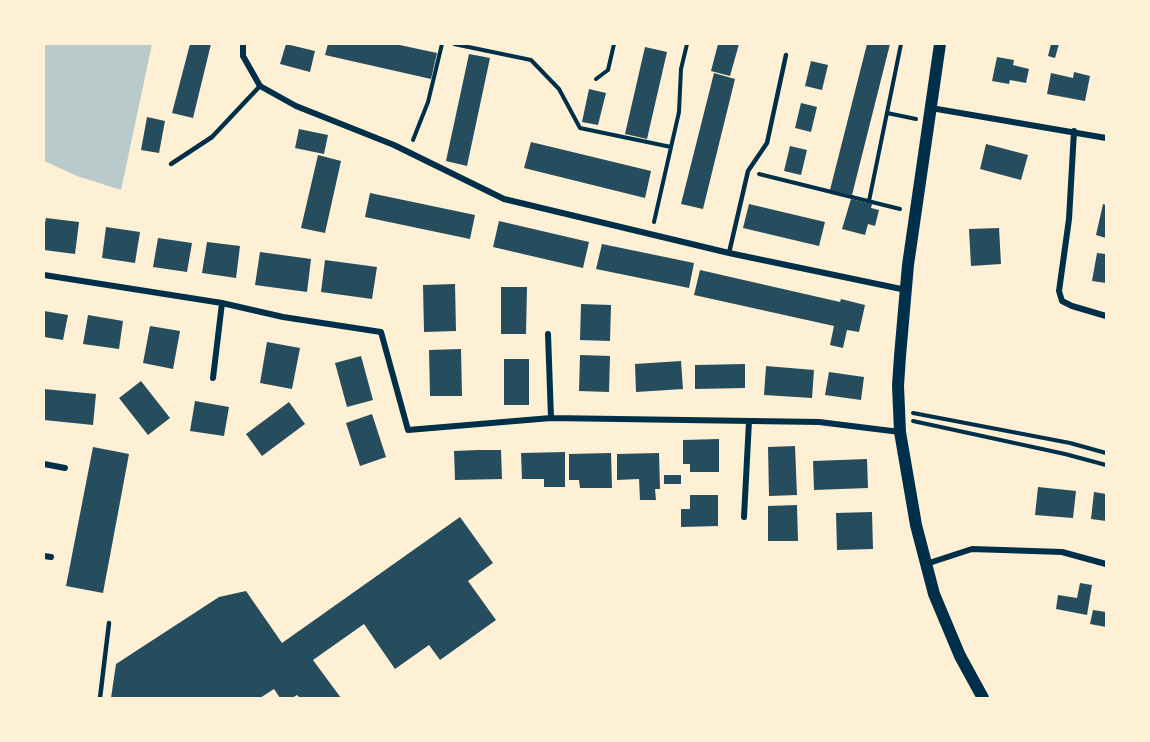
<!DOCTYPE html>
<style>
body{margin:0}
#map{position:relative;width:1150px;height:742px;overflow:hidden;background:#fdf0d5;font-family:Jost,sans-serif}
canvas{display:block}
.frame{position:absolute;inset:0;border:45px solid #fdf0d5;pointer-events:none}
</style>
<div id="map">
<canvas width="1150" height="742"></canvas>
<div class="frame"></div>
</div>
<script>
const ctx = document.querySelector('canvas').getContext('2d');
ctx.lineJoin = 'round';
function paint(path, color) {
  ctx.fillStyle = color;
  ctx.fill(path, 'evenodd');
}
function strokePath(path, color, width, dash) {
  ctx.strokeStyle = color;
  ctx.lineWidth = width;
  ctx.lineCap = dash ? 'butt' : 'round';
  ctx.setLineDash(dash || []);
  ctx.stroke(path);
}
const green = new Path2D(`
 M44 44H152L121 190 77 176 44 161Z`);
const building = new Path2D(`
 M190 44H211L193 118 172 113Z
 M286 44 315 51 310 72 280 64Z
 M328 44H395L437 53 431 79 325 55Z
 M718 44H739L730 76 711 71Z
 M867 44H890L852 195 830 190Z
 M1051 44H1059L1055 58 1048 56Z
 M645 47 667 52 647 139 625 134Z
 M469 54 490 58 467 166 446 161Z
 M997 57 1014 60 1013 65 1029 69 1026 83 1010 80 1009 84 992 81Z
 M811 61 828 65 822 90 805 86Z
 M1074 72 1090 76 1085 101 1047 94 1051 73 1073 78Z
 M714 73 735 79 703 209 681 204Z
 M589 89 606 93 598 125 582 122Z
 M801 103 817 107 811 132 795 128Z
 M147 117 165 121 159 153 141 150Z
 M299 129 328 135 324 154 295 148Z
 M531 142 651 171 645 198 524 168Z
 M986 144 1028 155 1021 180 980 169Z
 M790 146 807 150 801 175 784 171Z
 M318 155 341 161 325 233 301 228Z
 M370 193 475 215 470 239 365 217Z
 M851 199 872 204 871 208 879 210 875 226 868 224 865 235 842 229Z
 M749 204 825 222 819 246 743 228Z
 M1103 204 1106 205V238L1096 235Z
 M46 218 79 222 75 254 44 250V222L45 223Z
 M499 221 589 242 583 268 493 247Z
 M106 227 140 232 135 263 102 258Z
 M999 228 1001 264 971 266 969 229Z
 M158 238 192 243 187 272 153 267Z
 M207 242 240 246 236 278 202 273Z
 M602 244 694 263 689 288 596 269Z
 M260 252 311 259 307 292 255 285Z
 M1097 253 1106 254V283L1092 281Z
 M325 260 377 267 372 299 321 292Z
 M700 270 840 302 841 299 865 305 859 332 847 330 843 348 830 345 834 326 694 295Z
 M455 284 456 331 424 332 423 285Z
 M501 287H527L526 334H501Z
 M581 304 611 305 610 341 580 340Z
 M44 311 68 315 63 340 44 337Z
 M88 315 123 321 119 349 83 344Z
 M150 326 180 331 173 369 143 363Z
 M267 342 300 348 292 389 260 383Z
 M461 349 462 396H430L429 350Z
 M580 355 610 356 609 392 579 391Z
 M361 356 373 400 347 407 335 363Z
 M504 359H529V405H504Z
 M681 361 683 389 636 392 635 364Z
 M745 364V388L695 389V365Z
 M766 366 814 370 812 398 764 395Z
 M829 372 864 377 861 400 825 395Z
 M141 381 170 418 148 435 119 398Z
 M44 389 96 394 93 425 44 420Z
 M195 401 229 407 224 436 190 431Z
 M289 402 305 424 262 456 246 434Z
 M372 414 386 457 360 466 346 423Z
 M719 439V472H690V464H683V440Z
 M795 446 797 495 769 496 768 447Z
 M93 447 129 454 103 593 66 586Z
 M478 450H501L502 479 455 480 454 451Z
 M565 452V487H544V479H522L521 453Z
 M611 453 612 488H580L579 480H569V454Z
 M659 453 660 489H655L656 500H640L639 479 617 480V454Z
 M867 459 868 488 814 490 813 461Z
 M664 475H681V484H664Z
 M1038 487 1076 491 1073 518 1035 515Z
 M1094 492 1106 494V521L1091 519Z
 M690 495H718V526L681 527V509H690Z
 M797 505 798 541H768V506Z
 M872 512 873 549 837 550 836 513Z
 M460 517 493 563 468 581 496 620 440 660 429 645 395 669 364 624 313 660 341 698H300L297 695 292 698H280L274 689 260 698H111L116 664 219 597 246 591 282 643Z
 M1080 583 1092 585 1087 615 1056 609 1058 595 1077 598Z
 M1093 610 1106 612V627L1090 624Z`);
const path = new Path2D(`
 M454 44 531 60 559 89 580 128 671 147
 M596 79 608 70 614 44
 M887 113 916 119
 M413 140 428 102 442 44
 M759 174 900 209
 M869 201 901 44
 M654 222 679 112 681 69 687 44
 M913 413 1070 443 1106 453
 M913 421 1065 454 1106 465`);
const service = new Path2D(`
 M171 164 212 137 260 86
 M729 253 748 171 767 143 786 55
 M100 698 109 623`);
const minor = new Path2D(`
 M243 44V56L260 86 296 106 394 145 504 199 729 253 906 290
 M931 108 1106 138
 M1074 131 1069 219 1059 291 1062 301 1072 306 1106 316
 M44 275 222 303 283 317 381 332 408 430 551 418 819 422 900 432
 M548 334 551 418
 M213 378 222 303
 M44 464 65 468
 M744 517 749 421
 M44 556 51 557
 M926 564 972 549 1062 552 1106 564`);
const secondary = new Path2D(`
 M940 44 908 265 900 356 898 386 900 432 916 525 934 594 960 656 983 698`);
paint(green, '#b9caca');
paint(building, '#264d5e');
strokePath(path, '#003049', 4);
strokePath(service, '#003049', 4.5);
strokePath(minor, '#003049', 6);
strokePath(secondary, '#003049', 12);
</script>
